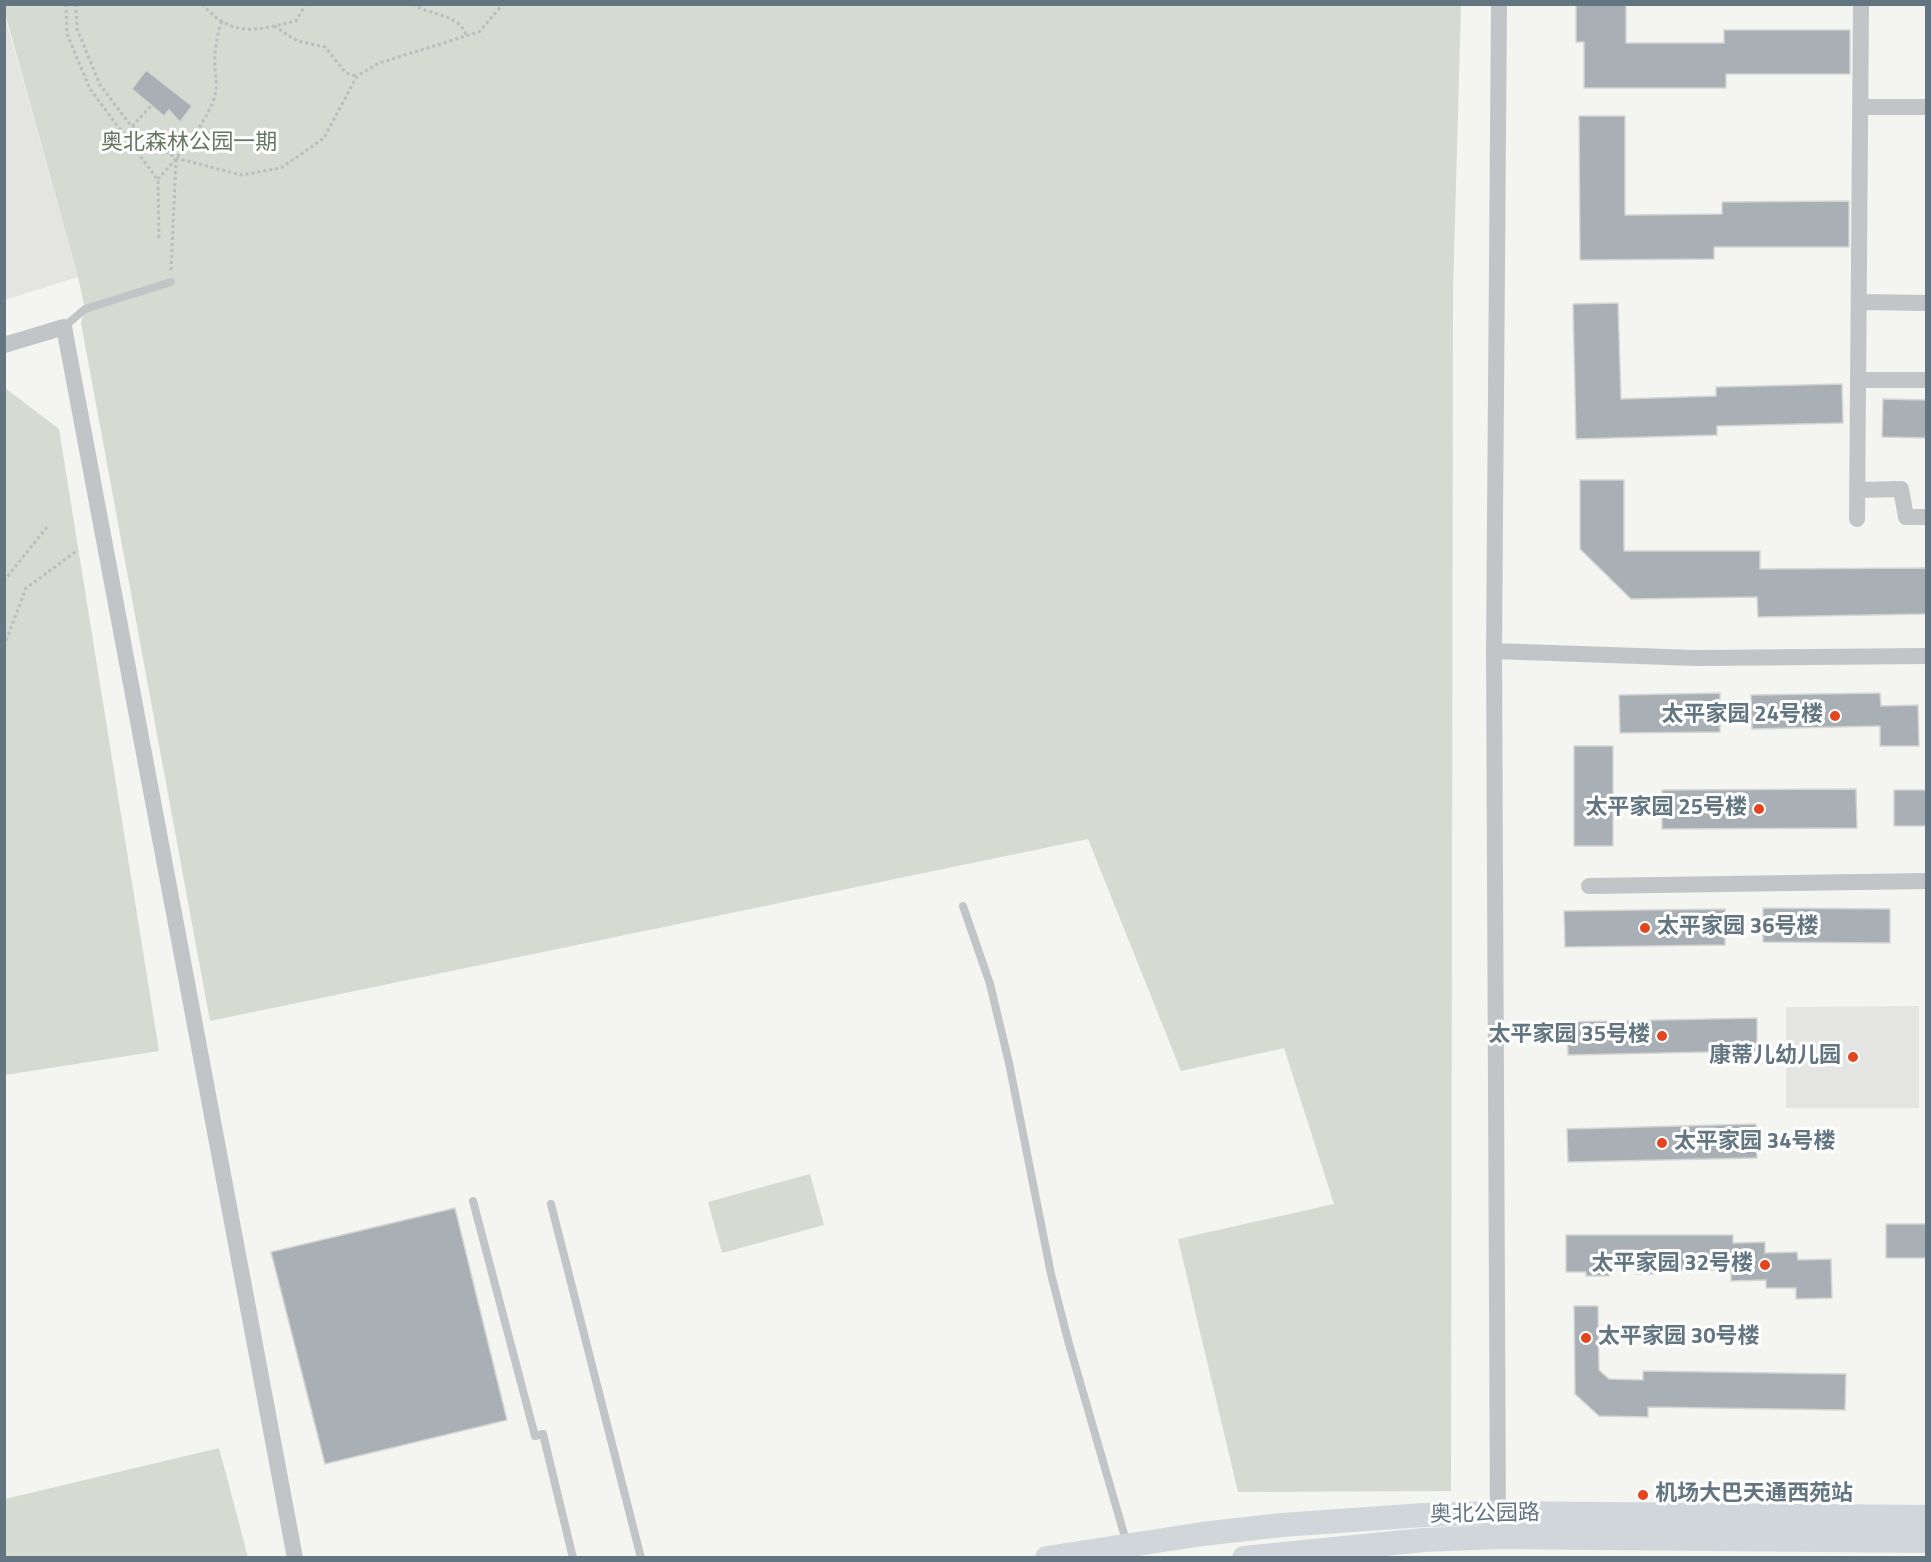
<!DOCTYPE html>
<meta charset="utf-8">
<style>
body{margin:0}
#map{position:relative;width:1931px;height:1562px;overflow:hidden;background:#f4f4f0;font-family:"Titillium Web",sans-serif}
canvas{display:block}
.frame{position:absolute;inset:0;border:6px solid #627581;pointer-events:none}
</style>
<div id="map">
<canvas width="1931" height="1562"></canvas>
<div class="frame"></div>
</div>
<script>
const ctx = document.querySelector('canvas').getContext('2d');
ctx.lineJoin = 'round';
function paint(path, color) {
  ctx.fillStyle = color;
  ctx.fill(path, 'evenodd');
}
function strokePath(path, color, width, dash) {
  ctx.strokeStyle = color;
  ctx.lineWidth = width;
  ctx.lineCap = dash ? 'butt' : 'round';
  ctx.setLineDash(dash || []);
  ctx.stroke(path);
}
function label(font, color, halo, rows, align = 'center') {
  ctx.font = font + ' "Titillium Web","Noto Sans SC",sans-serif';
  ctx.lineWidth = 6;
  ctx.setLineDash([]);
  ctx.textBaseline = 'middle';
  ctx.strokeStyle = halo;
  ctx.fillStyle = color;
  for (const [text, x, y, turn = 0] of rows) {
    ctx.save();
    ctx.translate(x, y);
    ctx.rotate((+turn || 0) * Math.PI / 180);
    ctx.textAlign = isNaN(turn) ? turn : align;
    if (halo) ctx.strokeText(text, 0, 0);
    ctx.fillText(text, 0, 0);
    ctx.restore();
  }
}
const built = new Path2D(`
 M4 13 78 277 5 300H4Z
 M1919 1006V1108H1786V1007Z`);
const green = new Path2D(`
 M4 5H1461L1453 292 1451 1491 1238 1492 1178 1239 1334 1204 1284 1048 1181 1071 1088 839 210 1021 81 323 85 309 78 277 5 13Z
 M5 388 59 429 159 1051 5 1075Z
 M810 1174 824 1225 722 1253 708 1202Z
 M219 1448 248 1557H5V1499Z`);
const building = new Path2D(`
 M1576 4H1626V43H1724V30H1850V74H1726V88H1584V42H1576Z
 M146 70 192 106 180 122 169 110 164 116 132 89Z
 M1579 116H1625V215L1722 214V202L1849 201V247H1714V259L1580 260Z
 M1618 303 1621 399 1716 396V387L1842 384 1843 423 1717 426V435L1576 439 1573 304Z
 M1883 399 1926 400V438L1882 437Z
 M1580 480H1624V551H1760V569L1926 568V614L1758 617 1757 597 1631 599 1580 549Z
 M1720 693V732L1620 733 1619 695Z
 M1880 693 1881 706 1918 705 1919 746H1880V726L1752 729 1751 695Z
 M1574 746H1613V846H1574Z
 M1856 789 1857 828 1662 829V790Z
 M1894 790H1926V826H1894Z
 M1763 908 1890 909V943L1763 942Z
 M1725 909V945L1565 947 1564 911Z
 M1757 1018V1051L1568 1055 1567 1022Z
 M1756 1124 1757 1158 1568 1162 1567 1129Z
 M455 1208 507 1420 325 1464 271 1252Z
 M1886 1224H1926V1258H1886Z
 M1566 1235H1733V1243L1765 1242V1253L1797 1252 1798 1260 1831 1259 1832 1298 1796 1299V1288H1766V1280L1731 1281V1270H1653V1274H1636V1267H1609V1276H1586V1272H1566Z
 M1574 1306H1598L1599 1370 1609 1379 1643 1380V1371L1846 1374 1845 1410 1648 1407V1417L1599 1416 1575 1394Z`);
const path = new Path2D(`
 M66 4 67 34 90 89 158 180 159 239
 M76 4 77 29 100 85 132 127 176 158 241 175 281 168 324 138 357 76 379 63 479 32 503 4
 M202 4C233 39 257 30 296 21L306 4
 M413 4C429 16 459 13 466 35
 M274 26 297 41 325 47 346 73 356 76
 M124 135 151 106
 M158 179C177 158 212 118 216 90 217 82 215 74 215 66 214 50 217 36 222 20
 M171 270 176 160
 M4 581 47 527
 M4 646 26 588 78 550`);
const lane = new Path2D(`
 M64 327 85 309 171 282
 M963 906 990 984 1009 1063 1051 1274 1069 1344 1131 1558
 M473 1201 535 1436 543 1434 573 1558
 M551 1204 641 1558`);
const street = new Path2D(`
 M1860 107H1926
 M1859 302 1926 303
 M4 345 64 327 295 1558
 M1858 380H1926
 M1857 490 1901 489 1906 517H1926
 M1857 519 1861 4
 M1494 651 1696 658 1926 656
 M1589 886 1926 881
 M1498 1522 1494 651 1499 4`);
const secondary = new Path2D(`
 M1047 1558 1202 1534 1282 1525 1424 1515 1498 1513 1926 1517
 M1244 1558 1424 1540 1498 1537 1926 1541`);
const markers = [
 [1835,716,6,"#e5451e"],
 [1759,809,6,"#e5451e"],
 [1645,928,6,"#e5451e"],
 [1662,1036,6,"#e5451e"],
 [1853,1057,6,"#e5451e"],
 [1662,1143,6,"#e5451e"],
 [1765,1265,6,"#e5451e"],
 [1586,1338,6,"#e5451e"],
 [1643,1495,6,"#e5451e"]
];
const parkNames = [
 ["奥北森林公园一期",189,144]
];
const poiNames = [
 ["太平家园 24号楼",1823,716],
 ["太平家园 25号楼",1747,809],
 ["太平家园 36号楼",1657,928,"left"],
 ["太平家园 35号楼",1650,1036],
 ["康蒂儿幼儿园",1841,1057],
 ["太平家园 34号楼",1674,1143,"left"],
 ["太平家园 32号楼",1753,1265],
 ["太平家园 30号楼",1598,1338,"left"],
 ["机场大巴天通西苑站",1655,1495,"left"]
];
const streetNames = [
 ["奥北公园路",1485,1515,-1]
];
paint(built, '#e4e5e3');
paint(green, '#d5dbd1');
paint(building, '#a8b0b5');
strokePath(building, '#d5d5d3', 1.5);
strokePath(path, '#bbbdbf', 3, [3, 3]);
strokePath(lane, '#c1c5c8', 8);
strokePath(street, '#c1c5c8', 16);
strokePath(secondary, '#d1d6da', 24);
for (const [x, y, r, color] of markers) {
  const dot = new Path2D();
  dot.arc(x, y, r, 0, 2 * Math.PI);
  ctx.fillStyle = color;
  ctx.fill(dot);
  strokePath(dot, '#fff', 2);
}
label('22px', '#677861', '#fff', parkNames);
label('bold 22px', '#627581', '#fff', poiNames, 'right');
label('22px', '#627581', '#fff', streetNames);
</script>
